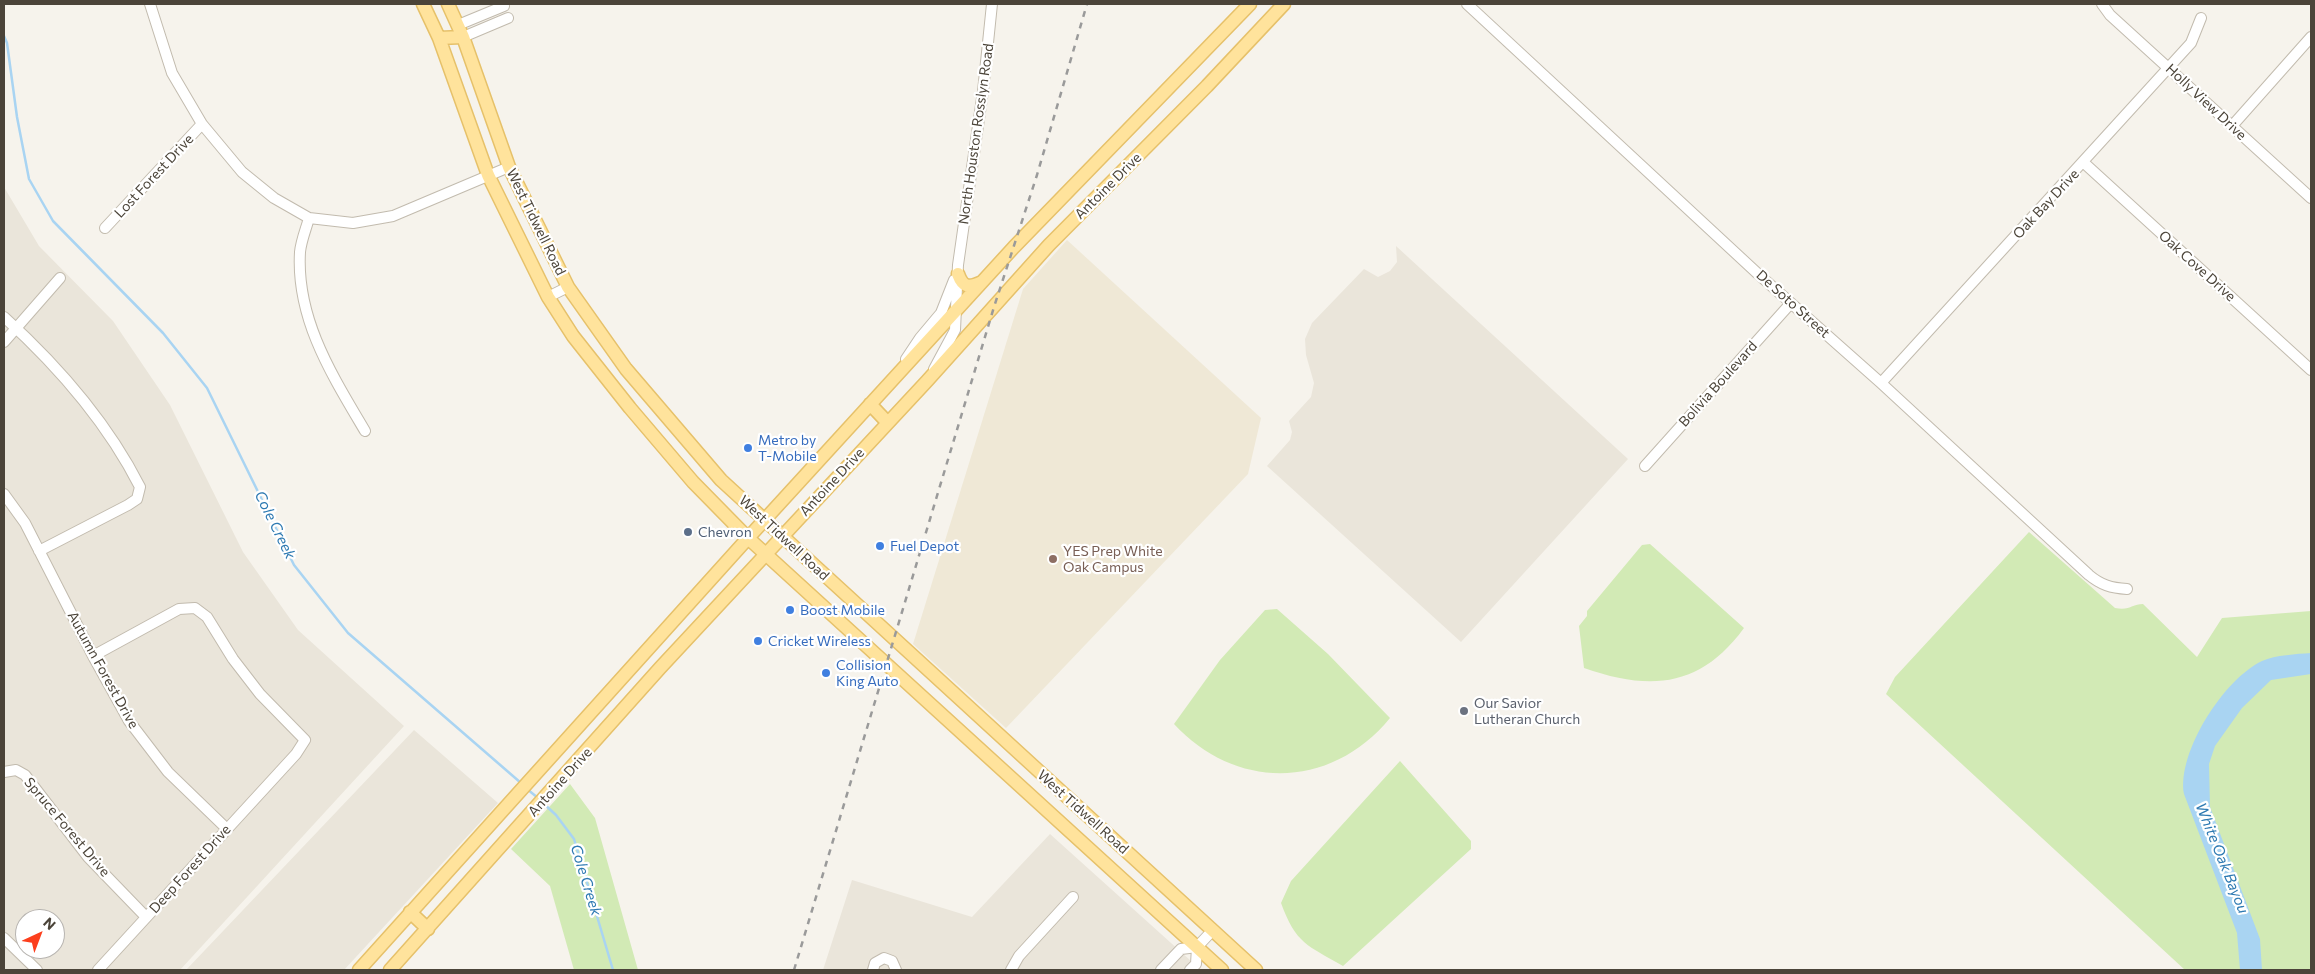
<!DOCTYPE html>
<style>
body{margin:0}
#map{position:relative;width:2315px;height:974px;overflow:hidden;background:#f6f3ec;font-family:Commissioner,sans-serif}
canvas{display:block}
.frame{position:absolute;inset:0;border:5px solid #4b4439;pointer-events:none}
.north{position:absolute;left:15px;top:909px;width:50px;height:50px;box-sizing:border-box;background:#fff;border:1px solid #b7b4b0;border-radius:50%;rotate:43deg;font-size:14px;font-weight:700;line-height:20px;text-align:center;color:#4b4439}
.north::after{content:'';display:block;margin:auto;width:18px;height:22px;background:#fc3f1d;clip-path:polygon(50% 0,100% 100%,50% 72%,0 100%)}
</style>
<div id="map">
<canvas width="2315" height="974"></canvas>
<div class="frame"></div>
<div class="north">N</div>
</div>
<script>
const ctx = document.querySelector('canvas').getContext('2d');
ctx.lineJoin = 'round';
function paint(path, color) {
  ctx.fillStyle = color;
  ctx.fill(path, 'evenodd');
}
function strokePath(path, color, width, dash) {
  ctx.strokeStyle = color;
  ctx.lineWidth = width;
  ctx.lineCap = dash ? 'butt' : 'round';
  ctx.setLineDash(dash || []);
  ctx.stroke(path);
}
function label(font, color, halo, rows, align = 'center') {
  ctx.font = font + ' Commissioner,sans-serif';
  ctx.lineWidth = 4.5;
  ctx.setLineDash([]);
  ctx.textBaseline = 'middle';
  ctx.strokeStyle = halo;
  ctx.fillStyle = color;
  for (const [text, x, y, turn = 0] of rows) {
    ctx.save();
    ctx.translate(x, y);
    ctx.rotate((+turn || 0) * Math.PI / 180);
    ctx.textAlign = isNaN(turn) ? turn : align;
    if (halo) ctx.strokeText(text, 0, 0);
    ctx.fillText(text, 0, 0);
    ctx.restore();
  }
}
const residential = new Path2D(`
 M4 187 39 246 113 321 170 405 243 552 298 630 404 726 180 970H4ZM25 919H55V949H25Z
 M1396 246 1628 459 1461 642 1267 466 1290 440 1292 432 1289 421 1311 397 1314 383 1306 355 1305 339 1312 323 1364 269 1378 277 1390 271 1397 262Z
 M414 730 498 803 344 970H186Z
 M1050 834 1201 970H823L852 880 972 917Z`);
const education = new Path2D(`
 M1067 240 1261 418 1248 474 1006 728 913 644 1023 289Z`);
const green = new Path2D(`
 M2029 532 2115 608C2130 611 2132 604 2143 604L2197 657 2222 618 2311 611V970H2185L1886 694 1895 677Z
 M1650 544 1744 628C1700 688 1650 691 1584 668L1579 626 1587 616V611L1642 545Z
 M1277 609 1328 654 1390 718C1332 789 1237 792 1174 724L1220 660 1265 610Z
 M1400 761 1471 841V849L1343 966C1307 945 1296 944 1281 903L1291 881Z
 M570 784 595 818 638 970H574L550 886 511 849Z`);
const water = new Path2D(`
 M2311 653V674L2271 680 2242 708 2215 746 2209 764 2210 807 2260 939 2262 970H2240L2237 933 2184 794C2177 752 2224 679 2262 661 2276 655 2296 654 2311 653Z`);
const stream = new Path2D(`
 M4 36 7 43 17 117 29 179 53 221 163 333 207 388 294 565 348 633 521 783
 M527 789 538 798
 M544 804 556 815 574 839 613 970`);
const minor = new Path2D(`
 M150 4 172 73 202 124 242 172 274 198 309 218 353 223 393 216 509 167
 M1467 4 1757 273 1881 383 2089 575C2101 585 2111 588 2127 589
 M2102 4 2110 15 2311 198
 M458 25 504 6
 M463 37 508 18
 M2232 126 2311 37
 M2083 162 2311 370
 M309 218C306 229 301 241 300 252 296 319 332 375 365 431
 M105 228 202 124
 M548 297 568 287
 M4 317C58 366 107 422 140 487L137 499 128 505 39 551
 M4 342 60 278
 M906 359 920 338 941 313 954 280
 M934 369 955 330 958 265 983 91 992 4
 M1881 383 2191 43 2201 18
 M1645 466 1791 303
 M4 494 25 523 93 656 129 721 168 772 227 829
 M93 656 179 609 195 608 207 617 233 659 260 694 305 740 296 754 98 970
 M4 772 16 770 25 775 88 857 146 917
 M4 938 37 970
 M873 970 875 963 884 958 892 961 896 970
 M1011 970 1019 956 1073 897
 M1161 970 1181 949 1197 947
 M1190 970 1196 964 1197 947 1213 930`);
const major = new Path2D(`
 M423 4 439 38 488 175 548 297 573 336 630 408 693 482 748 538 1222 970
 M448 4 463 37 509 167 568 287 626 369 721 480 1256 970
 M439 38 463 37
 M958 274C963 288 969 288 982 282
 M870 404 887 422
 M410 912 428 929
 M359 970 748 538 1014 247 1250 4
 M390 970 660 668 927 381 1049 245 1207 86 1284 4`);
const rail = new Path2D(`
 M794 970 994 307 1037 175 1087 4`);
const markers = [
 [748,448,5,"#3f7fe0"],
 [688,532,5,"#5c6f8a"],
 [880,546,5,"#3f7fe0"],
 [1053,559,5,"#8d6e63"],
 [790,610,5,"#3f7fe0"],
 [758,641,5,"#3f7fe0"],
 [826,673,5,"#3f7fe0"],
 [1464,711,5,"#6b7280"]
];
const streetNames = [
 ["Holly View Drive",2206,102,43],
 ["North Houston Rosslyn Road",976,134,-82],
 ["Lost Forest Drive",154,176,-47],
 ["Antoine Drive",1108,186,-45],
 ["Oak Bay Drive",2046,204,-47],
 ["West Tidwell Road",536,222,64],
 ["Oak Cove Drive",2197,266,42],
 ["De Soto Street",1793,304,42],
 ["Bolivia Boulevard",1718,384,-48],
 ["Antoine Drive",832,482,-47],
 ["West Tidwell Road",784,538,43],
 ["Autumn Forest Drive",103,670,61],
 ["Antoine Drive",560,782,-48],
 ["West Tidwell Road",1083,812,42],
 ["Spruce Forest Drive",67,827,50],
 ["Deep Forest Drive",190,869,-48]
];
const shopNames = [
 ["Metro by",758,440],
 ["T-Mobile",758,456],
 ["Fuel Depot",890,546],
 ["Boost Mobile",800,610],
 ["Cricket Wireless",768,641],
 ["Collision",836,665],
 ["King Auto",836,681]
];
const serviceNames = [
 ["Chevron",698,532]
];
const educationNames = [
 ["YES Prep White",1063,551],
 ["Oak Campus",1063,567]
];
const worshipNames = [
 ["Our Savior",1474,703],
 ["Lutheran Church",1474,719]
];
const waterNames = [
 ["Cole Creek",275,525,64],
 ["White Oak Bayou",2222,858,68],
 ["Cole Creek",586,880,73]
];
paint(residential, '#eae5da');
paint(education, '#efe8d6');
paint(green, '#d2eab5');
paint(water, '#a9d4f2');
strokePath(stream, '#a9d4f2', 2.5);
strokePath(minor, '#c2bbae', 12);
strokePath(major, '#e6c16a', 15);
strokePath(minor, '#fff', 10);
strokePath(major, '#ffe39c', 12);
strokePath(rail, '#9a9a9a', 2.5, [6, 6]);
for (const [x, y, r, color] of markers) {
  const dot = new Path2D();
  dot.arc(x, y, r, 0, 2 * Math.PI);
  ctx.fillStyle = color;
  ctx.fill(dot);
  strokePath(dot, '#fff', 2);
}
label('14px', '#4b4439', '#fff', streetNames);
label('14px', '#366cbe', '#fff', shopNames, 'left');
label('14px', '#4e5e75', '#fff', serviceNames, 'left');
label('14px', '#785e54', '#fff', educationNames, 'left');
label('14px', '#5b616d', '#fff', worshipNames, 'left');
label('italic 15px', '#2e7ab2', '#fff', waterNames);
</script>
